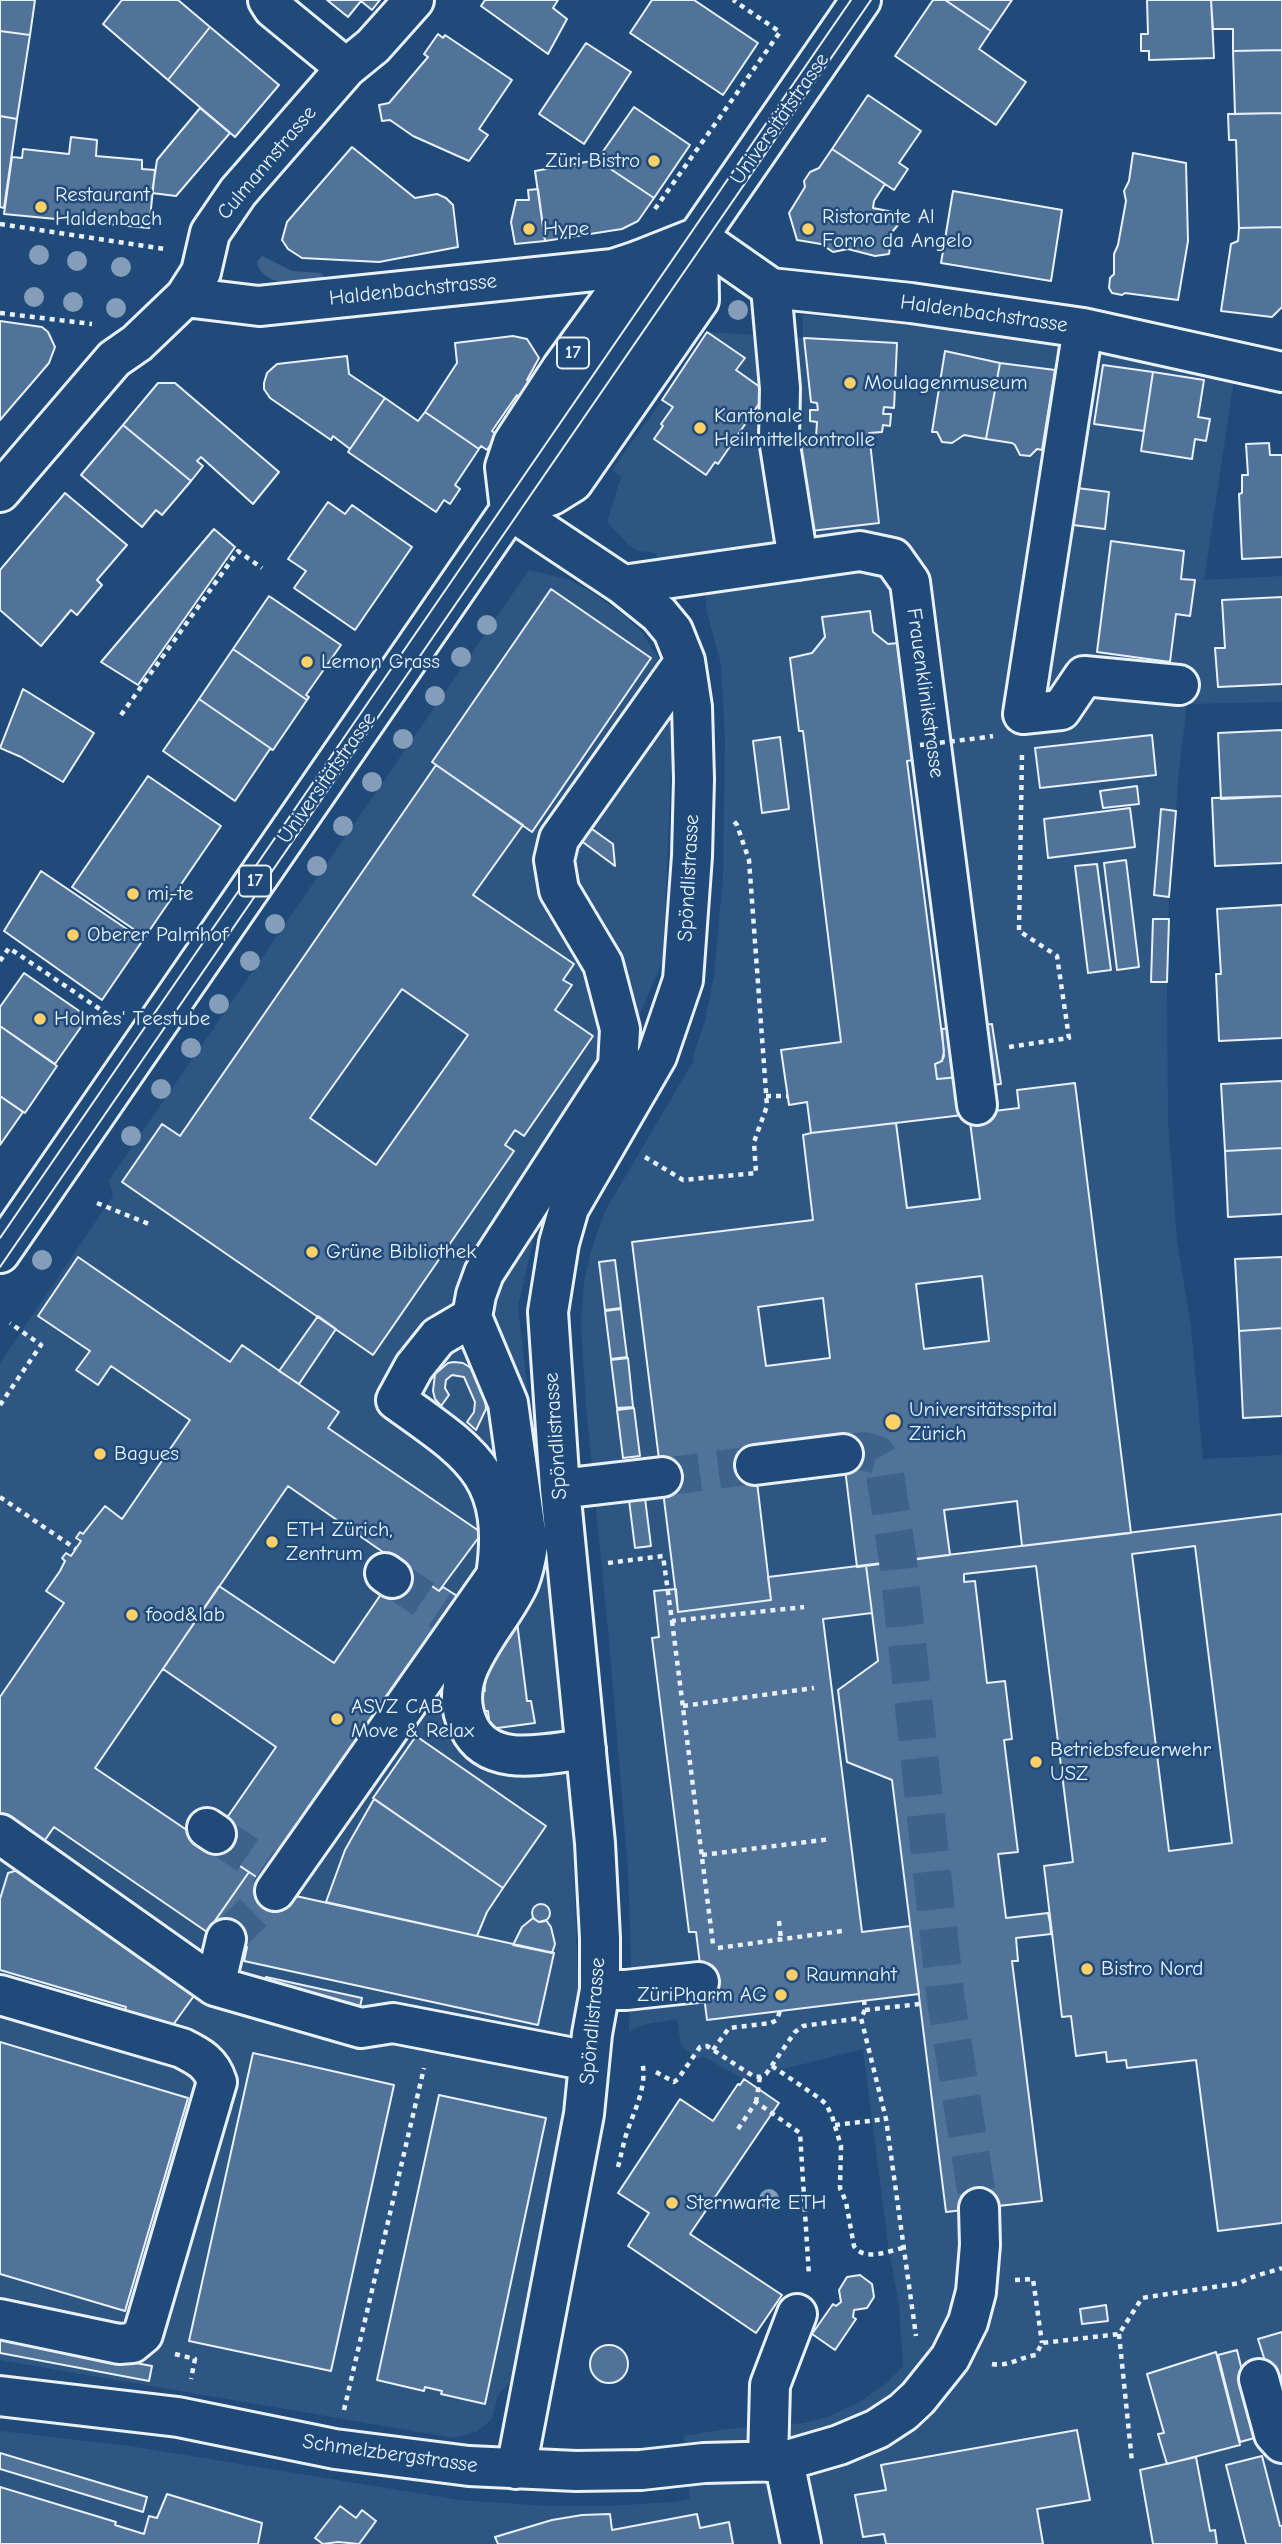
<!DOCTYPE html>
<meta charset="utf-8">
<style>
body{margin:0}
canvas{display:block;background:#1f4a7a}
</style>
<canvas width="1282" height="2544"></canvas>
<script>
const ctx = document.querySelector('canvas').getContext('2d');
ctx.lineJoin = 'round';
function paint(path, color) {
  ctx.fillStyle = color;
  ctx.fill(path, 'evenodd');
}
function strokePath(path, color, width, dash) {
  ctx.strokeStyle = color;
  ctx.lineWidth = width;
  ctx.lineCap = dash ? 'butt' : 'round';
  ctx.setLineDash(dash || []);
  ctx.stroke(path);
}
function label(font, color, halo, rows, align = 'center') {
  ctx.font = font + ' "Comic Neue",sans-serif';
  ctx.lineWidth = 5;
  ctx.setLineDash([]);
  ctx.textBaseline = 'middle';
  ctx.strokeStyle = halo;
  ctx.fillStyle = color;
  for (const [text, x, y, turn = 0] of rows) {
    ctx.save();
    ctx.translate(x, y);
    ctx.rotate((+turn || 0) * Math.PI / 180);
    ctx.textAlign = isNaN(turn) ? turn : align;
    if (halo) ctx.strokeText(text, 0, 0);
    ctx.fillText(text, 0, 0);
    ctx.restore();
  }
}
const built = new Path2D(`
 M803 315 930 326 1096 348 1234 379 1204 580 1282 576V702L1187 704 1179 770 1169 897 1167 982 1168 1121 1177 1241 1191 1327 1203 1459 1282 1455V2544H0V2431L130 2446 459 2500 547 2506H608L674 2502 690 2499 684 2436 727 2429 804 2423 827 2417 858 2403 888 2382 903 2366 899 2305 888 2244 863 2049 744 2079 702 2056 699 2059 681 2046 677 2019 641 2025 629 2032 631 1963 628 1871 609 1641 586 1406 581 1326 584 1282 591 1251 605 1211 694 1060 693 1056 705 1021 714 975 723 877 725 741 721 664 707 612 705 594 658 561 656 553 639 551 629 545 607 522 621 477 612 470 662 400 707 332 803 338Z
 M529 570 567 579 588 590 621 613 642 632 659 660 669 706 672 748 663 960 620 1060 543 1199 518 1306 555 1639 572 1818 578 1983 570 2098 511 2381 498 2395 492 2419 476 2432 454 2438 0 2360V1363L113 1196 109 1180Z`);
const green = new Path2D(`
 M262 256 292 271 321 273 324 277C306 286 262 288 257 262Z`);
const building = new Path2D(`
 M0 0H35L30 35 0 31Z
 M122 0H178L210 27 168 80 103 24Z
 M327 0H380L372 10 361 1 348 17Z
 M485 0H558L553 8 567 19 548 54 481 6Z
 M652 0H694L758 43 723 95 630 33Z
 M933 0H945L991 31 979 49 1026 82 996 125 895 56Z
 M945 0H1012L991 31Z
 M1147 0H1211L1214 58 1149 60V51H1141V34H1148Z
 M1211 0H1282V50L1233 51V29H1213Z
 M210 27 279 85 235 137 168 80Z
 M0 31 30 35 17 119 0 116Z
 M438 34 443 38 445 35 512 80 479 129 488 135 469 161 413 136 390 120 382 121 379 105 389 103 428 57 424 54Z
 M586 43 631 72 584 144 539 114Z
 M1282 50V113L1235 114 1233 51Z
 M868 95 921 131 899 163 908 169 894 190 832 149Z
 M634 107 690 145 654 198 597 160Z
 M200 108 230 133 176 196 152 193 157 160Z
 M1282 113V227L1239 228 1236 140H1229L1228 114Z
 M0 116 17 119 4 208 0 207Z
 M71 137 97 140 96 156 142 160V169L155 170 149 228 4 214 12 157 22 158 23 149 69 154Z
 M352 147 415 198 437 194 446 198 453 205 458 247 379 262 302 258 288 249 282 240 287 222Z
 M832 149 885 184 874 201 873 208 893 212 899 218 898 225 892 232 889 254 875 256 848 249 833 252 821 244 797 240 789 213 805 187 804 181 810 172 819 168Z
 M1133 153 1186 163 1188 241 1178 300 1125 293 1122 295 1112 293 1109 288 1110 278 1114 274V254L1118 245 1126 201 1124 191 1129 181Z
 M597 160 654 198 638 221 622 229 545 241 535 171Z
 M538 189 545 241 515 244 511 222 516 200H529L528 190Z
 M953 191 1062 210 1051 281 941 263Z
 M1282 227V307L1272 317 1221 311 1231 244 1238 241 1239 228Z
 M0 321 42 327 48 332 55 347 49 363 0 420Z
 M707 332 745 358 736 370 767 392 718 464 715 462 706 475 654 439 663 426 661 424 673 407 662 400Z
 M513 336 527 339 539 358 527 380 533 384 522 398 517 395 510 405 492 431 497 435 487 450 481 446 479 449 425 412 457 363 455 343Z
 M804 338 897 343 894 408 884 407 883 414H891L890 426 883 425 882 432 869 433 879 523 802 532 791 440 816 437 817 422 810 421V410H818L817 403 811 402Z
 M945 351 1000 363 986 439 964 435 952 443 942 442 937 432H932Z
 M347 356 349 374 385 398 350 449 333 436 331 440 270 398 264 389V383L267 373 277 364Z
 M1000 363 1055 370 1042 450 1037 449 1030 456 1020 455 1015 445 1012 443 986 439Z
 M1103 365 1153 372 1144 431 1094 424Z
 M1153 372 1204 380 1198 417 1210 419 1206 441 1195 439 1192 459 1141 451Z
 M158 383H175L279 472 253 504 201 457 197 461 203 466 191 481 123 425Z
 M385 398 418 421 425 412 479 449 455 485 460 489 450 504 444 500 436 512 348 452Z
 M123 425 191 481 162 515 156 510 142 527 81 475Z
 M1269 443 1270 455H1282V557L1242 559 1239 494 1242 493V475H1248L1246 444Z
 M1069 487 1109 492 1105 529 1065 524Z
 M65 493 127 545 97 580 102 585 77 615 71 610 41 646 0 610V570Z
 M328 502 345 514 352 505 412 547 355 630 294 588 306 571 288 559Z
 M214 529 235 547 138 685 101 662Z
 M1111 541 1184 551 1181 579 1195 580 1190 616 1176 614 1170 662 1097 652Z
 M551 589 651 658 532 832 432 762Z
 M269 596 341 645 306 695 309 697 307 700 233 649Z
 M1282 597V684L1218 687 1215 648H1225L1222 600Z
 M870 611 873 632 888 644 899 643 921 759 907 761 944 1051 942 1061 935 1064 937 1079 959 1077 963 1115 811 1133 807 1102 789 1105 781 1050 841 1042 803 731H799L790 658 812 653 825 637 822 617Z
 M233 649 307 700 273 750 199 699Z
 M23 689 94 733 63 782 21 757 0 748Z
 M199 699 273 750 270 749 235 801 163 751Z
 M1282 730V796L1221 799 1218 733Z
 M1152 735 1156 775 1040 788 1035 748Z
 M780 737 789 809 762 813 753 741Z
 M436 765 523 825 473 895 574 964 563 980 572 985 555 1010 593 1036 524 1136 515 1130 505 1145 514 1151 373 1355 122 1182 162 1124 180 1136ZM402 989 468 1035 376 1165 310 1118Z
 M148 776 221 826 145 937 72 887Z
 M1137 786 1139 804 1103 808 1100 791Z
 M1282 796V863L1215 866 1212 798Z
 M1130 808 1135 847 1048 858 1044 819Z
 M1161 809 1176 811 1169 897 1154 895Z
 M585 824 613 844 615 866 576 837Z
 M1126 860 1139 967 1117 970 1104 863Z
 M1097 864 1111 970 1088 973 1075 866Z
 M41 871 143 940 102 1000 4 931Z
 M1282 905V1038L1219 1041 1216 974H1221L1217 909Z
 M1153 919H1169L1167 982H1151Z
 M24 973 88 1017 55 1064 0 1026V1007Z
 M992 1024 1001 1084 960 1089 959 1077 937 1079 935 1064 942 1061 944 1056 942 1029Z
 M0 1026 57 1066 25 1113 0 1096Z
 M1282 1081V1148L1225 1151 1221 1084Z
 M1075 1083 1131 1533 1022 1546 1017 1501 944 1510 950 1555 857 1567 841 1436 755 1465 771 1600 678 1612 632 1242 813 1220 803 1135 811 1133 896 1123 907 1208 980 1199 969 1114 1019 1108 1017 1090ZM982 1276 989 1341 924 1349 916 1284ZM823 1298 830 1358 766 1366 758 1307Z
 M0 1096 23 1112 0 1145Z
 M1282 1148V1214L1228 1217 1225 1151Z
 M78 1257 230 1362 242 1345 339 1412 328 1428 482 1533 439 1591 288 1486 95 1768 249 1872 207 1932 54 1827 43 1843 0 1814V1697L64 1603 46 1591 60 1571 65 1561 62 1558 66 1553 71 1556 81 1541 76 1538 80 1532 83 1534 105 1506 122 1519 190 1420 111 1366 98 1385 76 1370 90 1351 38 1316Z
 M1282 1257V1328L1239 1331 1235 1259Z
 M615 1260 621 1308 605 1310 599 1262Z
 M621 1309 627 1357 611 1359 605 1311Z
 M318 1316 336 1329 299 1384 279 1371Z
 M1282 1328V1416L1243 1418 1239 1331Z
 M628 1358 633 1407 617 1408 611 1360Z
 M454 1362 463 1363 476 1371 485 1395 486 1409 476 1430 467 1422 474 1412 475 1402 464 1377 452 1375 446 1380 445 1388 449 1395 441 1406 435 1399 433 1391 435 1374 448 1363Z
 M634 1408 640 1456 623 1458 617 1410Z
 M645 1498 651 1546 635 1548 629 1500Z
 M1282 1514V2223L1218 2231 1196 2060 1127 2068 1126 2060 1107 2062 1106 2052 1076 2056 1071 2016 1062 2017 1044 1866 1073 1862 1036 1566 964 1574V1582L975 1581 987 1683 1005 1681 1012 1739 1004 1740 1018 1852 998 1854 1006 1918 1048 1913 1050 1923 1051 1934 1016 1938 1018 1961H1012L1042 2201 946 2212 892 1780 847 1762 838 1690 878 1661 866 1565ZM1195 1546 1232 1843 1169 1851 1132 1554Z
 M401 1565 439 1591 443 1587 462 1599 267 1884 208 1845 276 1747 163 1669 219 1586 334 1663Z
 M866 1565 872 1613 823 1619 862 1932 910 1926 919 1994 707 2020 696 1932H689L652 1638 659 1637 654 1591 676 1589 678 1612 771 1600 768 1577Z
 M516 1614 527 1701H531L535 1723 490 1729 488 1711H482L479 1692 485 1691 483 1673 488 1672 486 1655Z
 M416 1736 546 1826 503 1888 373 1798Z
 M374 1799 503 1888 487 1912 477 1936 326 1902 345 1850Z
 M18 1870 196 1993 170 2029 123 2016 126 2007 0 1970V1899L8 1873Z
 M249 1872 267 1884 264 1889 554 1953 538 2025 244 1961 247 1947 226 1939 210 1928Z
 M532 1913a9 9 0 1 1 18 0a9 9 0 1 1-18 0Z
 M533 1918 539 1922 546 1920 551 1927 555 1944 552 1953 513 1945 522 1927Z
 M266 1977 362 1998 359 2011 263 1991Z
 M0 2042 188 2098 125 2311 0 2274Z
 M253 2053 394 2085 331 2371 189 2341Z
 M744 2079 779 2103 690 2234 782 2295 756 2333 628 2246 649 2213 618 2193 680 2099 713 2121 738 2084 740 2085Z
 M439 2095 546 2118 485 2404 441 2394 442 2391 425 2387 424 2391 377 2380Z
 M860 2275 872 2284 874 2297 867 2308 854 2310 853 2317 856 2319 835 2350 812 2334 833 2304 836 2306 841 2302 839 2290 847 2277Z
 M1106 2305 1108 2321 1082 2324 1080 2309Z
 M1282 2332V2414L1258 2339Z
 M0 2338 152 2366 149 2381 0 2353Z
 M590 2364a19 19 0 1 1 38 0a19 19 0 1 1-38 0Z
 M1237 2350 1258 2437 1240 2442 1218 2355Z
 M1216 2352 1240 2445 1167 2464 1158 2434 1164 2433 1147 2374Z
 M1077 2430 1090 2500 1037 2509 1043 2544H886L884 2534 863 2537 855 2495 886 2490 881 2465Z
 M0 2453 147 2497 143 2512 0 2469Z
 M1262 2456 1280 2526H1282V2544H1246L1226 2465Z
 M1196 2457 1210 2531 1215 2530 1217 2544H1153L1140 2470Z
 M0 2487 116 2522 115 2525 144 2534 149 2516 157 2518 167 2494 262 2523 258 2544H0Z
 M340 2506 356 2518 362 2510 376 2521 359 2544 338 2542 323 2544 315 2538Z
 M610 2514 612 2530 697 2514 700 2528 729 2522 733 2544H498L495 2537 552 2520 582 2515Z`);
const minorTunnel = new Path2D(`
 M843 1454 864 1451 877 1455 884 1467 898 1561 946 2001 979 2208
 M662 1477 755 1465
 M392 1578 450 1617
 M216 1834 274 1873
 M226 1939 275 1891`);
const path = new Path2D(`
 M655 209 780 32 733 0
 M0 224 165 249
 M0 313 92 324
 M121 715 238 551 262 568
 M980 738 993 736
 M0 961 9 948 113 1018
 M1009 1047 1069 1038 1057 956 1019 931 1022 754
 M766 1096H788
 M645 1157 683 1180 756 1173 754 1142 767 1106 749 860 737 825 732 819
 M97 1203 149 1224
 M0 1405 41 1345 10 1323
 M0 1497 76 1549
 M608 1563 663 1556 672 1621 804 1607
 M672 1621 713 1944
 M683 1706 814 1688
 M702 1855 831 1839
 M779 1921 781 1939
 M718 1948 842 1931
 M864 2000 865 2010 861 2018 886 2119 916 2336
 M865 2010 920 2004
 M713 2050 729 2028 771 2023 777 2020 780 2011
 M772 2066 819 2098 826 2104 832 2116 841 2146 840 2188 846 2202 854 2246C864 2262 888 2251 903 2248
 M656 2072 674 2082 678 2079 700 2047 707 2046 753 2076 760 2077 766 2074 795 2032 803 2026 861 2018
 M756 2102 760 2077
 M835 2125 886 2119
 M738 2129 756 2102 800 2133 809 2276
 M618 2167C621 2156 623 2145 626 2135 634 2110 648 2087 642 2061
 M1015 2280 1033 2279 1042 2343
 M1119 2334 1132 2462
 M175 2354 195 2359 191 2379
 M992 2364C1009 2367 1020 2357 1036 2355L1042 2343 1119 2334 1142 2298 1240 2283C1253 2275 1268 2273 1282 2268
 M344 2410 424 2068`);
const minor = new Path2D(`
 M268 0 273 8 346 68
 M771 288 780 388 779 439 798 560
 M185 297 259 306 613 269 640 260
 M1083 328 1023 714 1061 710 1084 676 1179 685
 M0 492 114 359 137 343 185 297 201 272 210 233 238 192 346 68 373 46 414 0
 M623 585 860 551 893 558 910 582 977 1105
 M755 1465 843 1454
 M560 1489 662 1477
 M385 1573 392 1578
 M586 1749C547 1753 490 1770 469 1727 442 1674 499 1627 519 1582 524 1570 526 1558 528 1546L508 1403 472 1317 476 1295 484 1273 618 1066 620 1029 603 964 559 890 554 860 559 839 685 661
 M207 1828 216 1834
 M0 1834 215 1986 361 2028 393 2023 589 2061
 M275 1891 496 1576C511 1475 470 1453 396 1400L414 1367 438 1337 472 1317
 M215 1986 226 1939
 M600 1990H626L699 1982
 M0 1995 182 2048C200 2057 211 2063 217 2082L143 2334 132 2343 119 2344 0 2319
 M1259 2379 1274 2434 1282 2443
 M0 2396 178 2417 335 2449 469 2466 576 2471 641 2470 704 2463 784 2461 839 2445 877 2429 903 2412 918 2398 950 2358 968 2322 976 2292 980 2245 979 2208
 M784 2461 801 2544
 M768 2462 770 2385 797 2314
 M516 2469 584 2114 592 2034 600 1990V1938L595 1843 560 1489 548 1312 559 1243 569 1208 657 1056 683 980 692 856 694 779 692 707 685 661 673 631 659 614 623 585 510 510 698 237 771 288 911 303 1083 328 1282 372`);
const major = new Path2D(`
 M510 510 505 467 513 443 562 368 640 260 698 237 861 0
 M0 1253 510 510 552 495 573 482 699 300 698 237`);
const tram = new Path2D(`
 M0 1238 851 0
 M0 1267 871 0`);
const pathBridge = new Path2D(`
 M920 745 980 738`);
const trees = [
 [39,255],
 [77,261],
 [121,267],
 [34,297],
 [73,302],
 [116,308],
 [738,310],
 [487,625],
 [461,657],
 [435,696],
 [403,739],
 [372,782],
 [343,826],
 [317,866],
 [275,924],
 [250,961],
 [219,1004],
 [191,1048],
 [161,1089],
 [131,1136],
 [42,1260],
 [769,2199]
];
const markers = [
 [654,161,7,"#ffd166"],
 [41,207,7,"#ffd166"],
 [529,229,7,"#ffd166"],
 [808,229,7,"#ffd166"],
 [850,383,7,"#ffd166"],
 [700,428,7,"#ffd166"],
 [307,662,7,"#ffd166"],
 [133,894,7,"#ffd166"],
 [73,935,7,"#ffd166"],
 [40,1019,7,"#ffd166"],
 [312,1252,7,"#ffd166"],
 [893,1422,9,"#ffd166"],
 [100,1454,7,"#ffd166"],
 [272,1542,7,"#ffd166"],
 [132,1615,7,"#ffd166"],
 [337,1719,7,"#ffd166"],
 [1036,1762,7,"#ffd166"],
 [1087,1969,7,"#ffd166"],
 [792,1975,7,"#ffd166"],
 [781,1995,7,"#ffd166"],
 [672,2203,7,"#ffd166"]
];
const shields = [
 [573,353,32],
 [255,881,32]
];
const shieldNames = [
 ["17",573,353],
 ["17",255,881]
];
const streetNames = [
 ["Universitätstrasse",780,119,-55],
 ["Culmannstrasse",267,163,-50],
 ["Haldenbachstrasse",413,290,-6],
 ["Haldenbachstrasse",984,314,8],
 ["Frauenklinikstrasse",925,693,82],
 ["Universitätstrasse",327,778,-55],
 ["Spöndlistrasse",689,878,-87],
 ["Spöndlistrasse",556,1436,-94],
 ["Spöndlistrasse",593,2021,-85],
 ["Schmelzbergstrasse",390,2454,8]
];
const poiNames = [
 ["Züri Bistro",640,161,"right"],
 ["Restaurant",55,195],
 ["Haldenbach",55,219],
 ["Ristorante Al",822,217],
 ["Forno da Angelo",822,241],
 ["Hype",543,229],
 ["Moulagenmuseum",864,383],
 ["Kantonale",714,416],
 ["Heilmittelkontrolle",714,440],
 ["Lemon Grass",321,662],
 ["mi-te",147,894],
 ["Oberer Palmhof",87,935],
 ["Holmes' Teestube",54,1019],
 ["Grüne Bibliothek",326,1252],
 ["Universitätsspital",909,1410],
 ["Zürich",909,1434],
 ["Bagues",114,1454],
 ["ETH Zürich,",286,1530],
 ["Zentrum",286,1554],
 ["food&lab",146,1615],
 ["ASVZ CAB",351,1707],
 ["Move & Relax",351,1731],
 ["Betriebsfeuerwehr",1050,1750],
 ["USZ",1050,1774],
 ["Bistro Nord",1101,1969],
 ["Raumnaht",806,1975],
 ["ZüriPharm AG",767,1995,"right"],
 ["Sternwarte ETH",686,2203]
];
paint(built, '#2e5683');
paint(green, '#3c628c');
paint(building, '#517399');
strokePath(building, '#e8f1f8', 2);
strokePath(minorTunnel, '#3d638d', 38, [38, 19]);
strokePath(minor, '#e8f1f8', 44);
strokePath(major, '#e8f1f8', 44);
strokePath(path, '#e8f1f8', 4.5, [5, 5]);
strokePath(minor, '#1f4a7a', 38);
strokePath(major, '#1f4a7a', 38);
strokePath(tram, '#e8f1f8', 2);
strokePath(pathBridge, '#e8f1f8', 4.5, [5, 5]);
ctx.fillStyle = '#849eb9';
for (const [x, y] of trees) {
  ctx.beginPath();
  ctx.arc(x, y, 10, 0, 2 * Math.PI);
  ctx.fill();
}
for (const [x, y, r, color] of markers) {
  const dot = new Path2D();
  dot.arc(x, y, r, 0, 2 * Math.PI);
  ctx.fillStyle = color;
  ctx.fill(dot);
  strokePath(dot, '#1f4a7a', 2.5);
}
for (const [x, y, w] of shields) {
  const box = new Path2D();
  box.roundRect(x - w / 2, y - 15.5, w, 31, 5);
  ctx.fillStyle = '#1f4a7a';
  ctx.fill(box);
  strokePath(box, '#e8f1f8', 2);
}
label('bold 19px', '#e8f1f8', null, shieldNames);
label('21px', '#e8f1f8', '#1f4a7a', streetNames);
label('21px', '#e8f1f8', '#1f4a7a', poiNames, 'left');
</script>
